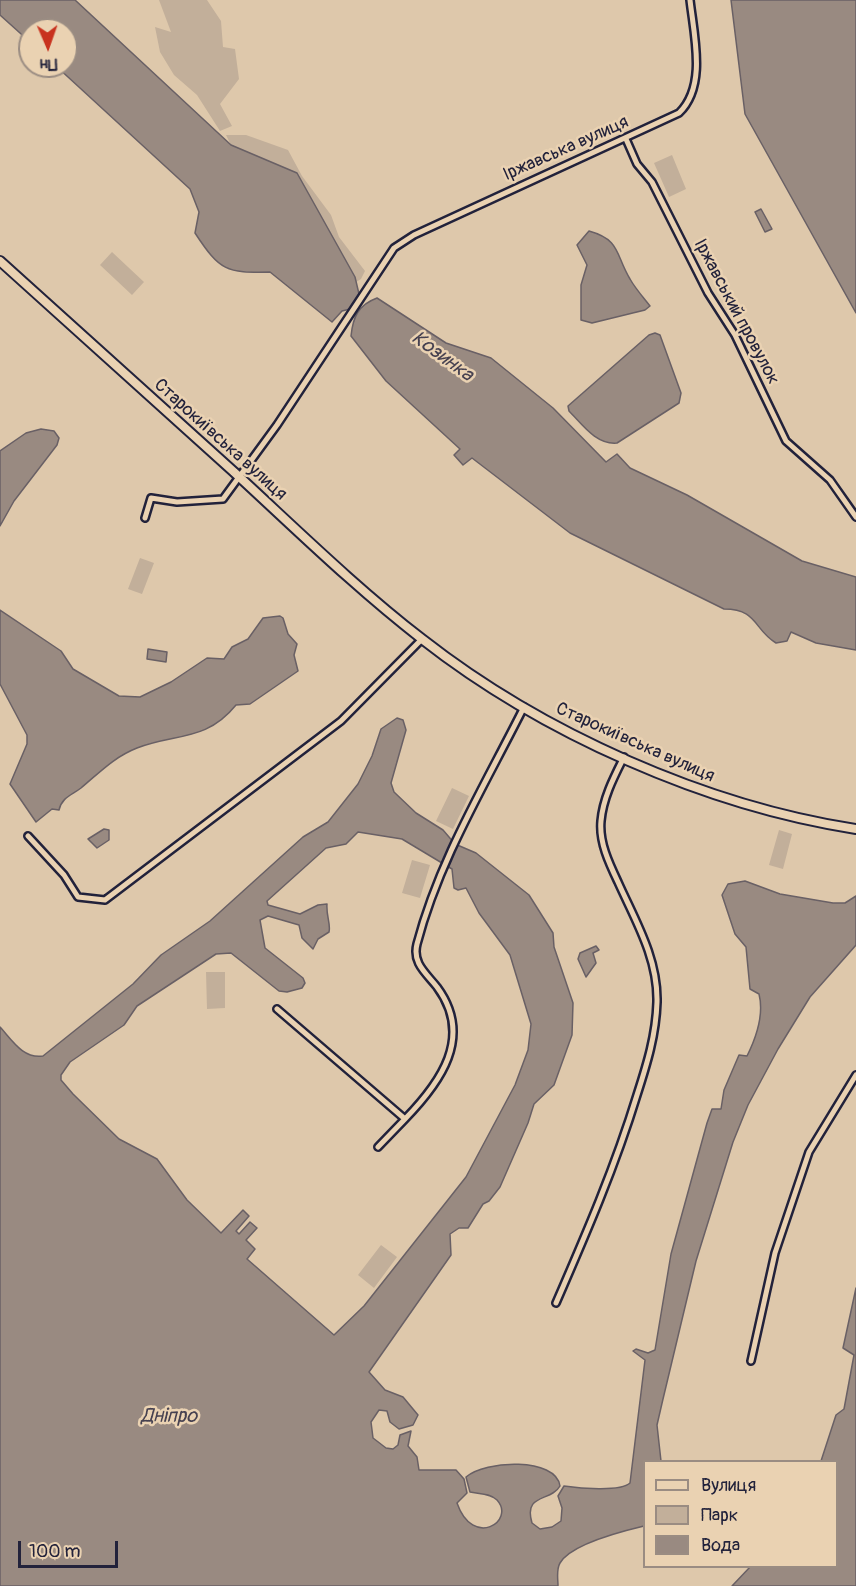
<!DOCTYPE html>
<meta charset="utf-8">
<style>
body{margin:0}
#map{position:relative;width:856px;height:1586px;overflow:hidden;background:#dec8ab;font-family:Pangolin,sans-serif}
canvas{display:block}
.legend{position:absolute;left:643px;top:1460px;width:195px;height:108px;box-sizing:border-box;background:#ead2b2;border:2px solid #9a8c82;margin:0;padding:8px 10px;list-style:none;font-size:18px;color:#22223b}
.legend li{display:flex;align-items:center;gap:12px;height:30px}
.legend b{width:30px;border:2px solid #9a8c82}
.north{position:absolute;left:18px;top:18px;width:60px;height:60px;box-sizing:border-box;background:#ead2b2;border:2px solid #9a8c82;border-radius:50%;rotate:178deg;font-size:16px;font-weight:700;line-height:24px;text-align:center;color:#22223b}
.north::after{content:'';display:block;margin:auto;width:21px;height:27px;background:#c8321e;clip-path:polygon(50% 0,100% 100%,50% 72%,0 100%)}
.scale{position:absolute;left:18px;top:1541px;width:100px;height:27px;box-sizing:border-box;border:3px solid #22223b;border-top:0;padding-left:8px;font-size:18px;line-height:21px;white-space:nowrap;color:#22223b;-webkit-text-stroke:4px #ead2b2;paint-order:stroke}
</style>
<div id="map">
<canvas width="856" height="1586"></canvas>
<ul class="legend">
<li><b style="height:8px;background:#ead2b2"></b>Вулиця</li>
<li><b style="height:16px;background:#c2af9a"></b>Парк</li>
<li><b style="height:16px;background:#998a81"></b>Вода</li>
</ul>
<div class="north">Пн</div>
<div class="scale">100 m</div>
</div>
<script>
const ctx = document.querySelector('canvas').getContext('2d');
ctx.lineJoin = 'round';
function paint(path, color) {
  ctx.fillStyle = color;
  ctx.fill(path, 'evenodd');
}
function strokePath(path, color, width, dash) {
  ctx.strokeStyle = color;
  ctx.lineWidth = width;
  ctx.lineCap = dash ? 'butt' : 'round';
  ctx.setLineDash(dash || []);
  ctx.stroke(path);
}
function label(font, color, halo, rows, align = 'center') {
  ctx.font = font + ' Pangolin,sans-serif';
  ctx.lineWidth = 5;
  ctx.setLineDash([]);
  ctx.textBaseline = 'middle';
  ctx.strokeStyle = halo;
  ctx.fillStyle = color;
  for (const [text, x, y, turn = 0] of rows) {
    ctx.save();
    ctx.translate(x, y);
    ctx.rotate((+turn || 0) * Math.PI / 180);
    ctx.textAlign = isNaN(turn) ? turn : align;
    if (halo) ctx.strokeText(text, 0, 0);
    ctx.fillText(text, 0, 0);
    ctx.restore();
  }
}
const green = new Path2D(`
 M159 0H207L221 21 223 47 235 49 239 79 220 104 232 126 220 131 197 95 174 75 160 52 155 27 171 32Z
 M226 135H246L288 150 302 176 331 215 339 237 365 271 361 279 353 284 297 174 231 145Z
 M672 155 686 189 669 197 654 163Z
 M112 252 144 282 132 295 100 265Z
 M140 558 154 563 142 594 128 589Z
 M452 788 469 796 453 829 436 821Z
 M779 830 792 834 783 869 769 865Z
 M412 860 430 865 420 898 402 893Z
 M206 972H225V1008L207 1009Z
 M381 1245 397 1257 374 1288 358 1275Z`);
const water = new Path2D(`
 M0 0H75L231 145 297 173 355 277 359 294 350 309 342 311 332 322 270 272C226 273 220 271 195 233L199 212 190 189 56 66H66V30H30V42L0 15Z
 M731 0H856V313L745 114Z
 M761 209 772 229 765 232 755 212Z
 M589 231C621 240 615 254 630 279 635 288 643 297 650 306L645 310 592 323 581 320V285L587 265 577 245Z
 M377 298 446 343 491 358 553 408 606 462 617 454 630 468 687 495 802 561 856 577V650L816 643 791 632 787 641 776 643C753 629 758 609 724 609L570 533 472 458 463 465 454 455 460 449 386 381 351 336C353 317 358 305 377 298Z
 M655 333 660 335 681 393 679 403 617 443C596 445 582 424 569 411L568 406 649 335Z
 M41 429 54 431 59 438 57 445 14 501 0 526V451L26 433Z
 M0 610 61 651 73 669 119 696 140 697 171 682 207 658 224 659 232 647 248 639 263 618 280 616 283 618 288 634 297 644 294 655 298 671 250 704 236 705C206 742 175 733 137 748 114 757 99 773 81 788 72 795 62 797 59 810L52 809 36 822 10 784 27 744V735L0 684Z
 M148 649 167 652 166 662 147 659Z
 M397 718 403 720 406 730 391 783 394 792 416 813 443 830 455 844 476 853 529 895 553 933 554 947 573 1003 572 1035 554 1085 534 1104 528 1123 500 1187 489 1201 483 1204 468 1228H459L450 1234 451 1255 369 1372 385 1390 403 1397 418 1415 413 1425 399 1429 390 1422 387 1411 379 1410 371 1422 373 1438 386 1448 393 1449 398 1445 400 1435 411 1431 408 1446 417 1457 419 1470H456L464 1479 467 1493 457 1503C473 1549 516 1521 497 1500 490 1493 478 1494 470 1492L466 1477C485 1460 556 1457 560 1486 551 1502 523 1493 532 1523L540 1529 552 1527 561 1521 562 1508 558 1496 564 1486C578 1488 621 1492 630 1483L645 1360 633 1351 636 1349 648 1353 655 1350 671 1254 707 1123 712 1109H721L724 1090 739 1055 747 1056C756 1038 764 1014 759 994L750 989 746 947 735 934 722 895 728 884 745 881 780 894 833 903H845L856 896V945L810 997 778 1049 748 1105 733 1142 696 1261 663 1399 657 1425 661 1461 644 1462V1526C623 1531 571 1544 560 1563 556 1570 558 1578 558 1586H0V1027C12 1040 23 1059 43 1056L133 984 161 955 210 921 303 837 328 822 358 784 372 756 381 729ZM358 832 402 839 452 869 454 888 458 890 466 888 479 913 510 955 531 1024 528 1050 515 1085 466 1177 364 1306 334 1335 247 1259 255 1249 246 1240 257 1228 250 1222 239 1234 236 1231 249 1216 243 1210 221 1233 187 1200 157 1159 119 1139 73 1094 61 1080V1075L70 1062 124 1025 137 1006 216 954 231 953 279 991 287 992 302 988 305 983 303 978 265 948 260 920 268 916 299 925 302 938 313 949 318 939 329 932C331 924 326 916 327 904L318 905 300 914 268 905 267 901 326 848 346 844Z
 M104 829 109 830V840L97 848 88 839Z
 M596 946 599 950 593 953 596 963 586 977 578 959 580 953Z
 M856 1288V1586H732L750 1567 836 1566V1462L821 1461 836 1415 844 1409 854 1355 843 1348Z`);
const street = new Path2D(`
 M626 139 637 164 652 182 708 293 735 335 786 441 830 480 856 517
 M145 518 151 498 177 502 223 499 277 425 394 248 414 235 679 113C707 86 694 36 690 0
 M28 836 64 875 78 897 105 900 341 721 422 639
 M277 1009 405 1119C440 1083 474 1037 437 987 426 973 412 963 417 944 439 860 485 785 524 707
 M378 1147 405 1119
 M556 1303C586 1234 615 1167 637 1095 647 1064 656 1035 657 1002 658 958 635 920 618 882 609 863 599 842 601 821 603 798 614 777 624 757
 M751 1361 775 1253 809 1152 856 1075`);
const secondary = new Path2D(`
 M0 261C78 332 156 402 234 472 296 529 356 588 422 639 542 733 706 806 856 829`);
const streetNames = [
 ["Іржавська вулиця",566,149,-24],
 ["Іржавський провулок",736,312,62],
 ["Старокиївська вулиця",220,440,42],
 ["Старокиївська вулиця",635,743,24]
];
const waterNames = [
 ["Козинка",442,357,36],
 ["Дніпро",169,1417]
];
paint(green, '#c2af9a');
paint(water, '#998a81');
strokePath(water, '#696065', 1.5);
strokePath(street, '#22223b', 10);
strokePath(secondary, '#22223b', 12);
strokePath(street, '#ead2b2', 5);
strokePath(secondary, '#ead2b2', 8);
label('18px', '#22223b', '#ead2b2', streetNames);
label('italic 20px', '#464150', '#ead2b2', waterNames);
</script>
